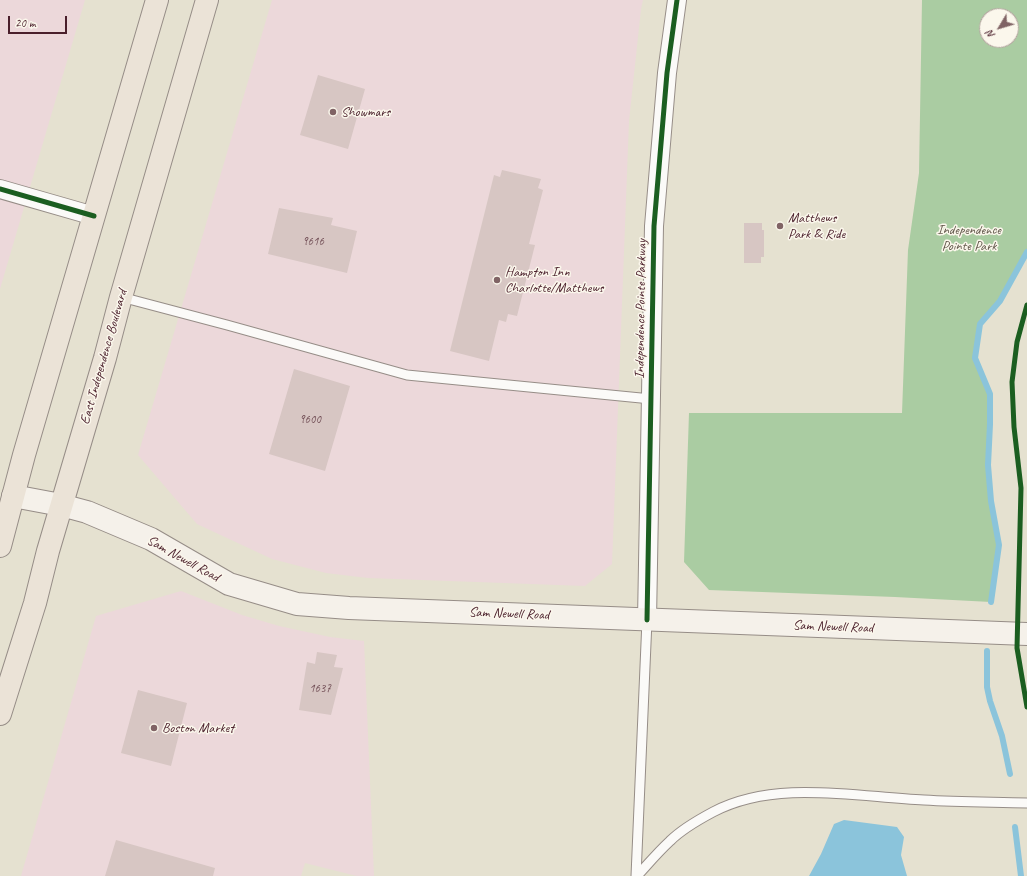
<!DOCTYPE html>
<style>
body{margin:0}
#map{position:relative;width:1027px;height:876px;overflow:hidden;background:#e5e1d0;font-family:Caveat,sans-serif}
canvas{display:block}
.north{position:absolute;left:979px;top:8px;width:40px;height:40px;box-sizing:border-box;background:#fbf7ec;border:1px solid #b4a19f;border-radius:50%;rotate:232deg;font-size:11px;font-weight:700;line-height:16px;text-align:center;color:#4a1f2b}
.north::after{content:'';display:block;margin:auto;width:14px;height:18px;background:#806365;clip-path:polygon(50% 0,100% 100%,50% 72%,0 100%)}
.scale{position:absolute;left:8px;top:16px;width:59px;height:18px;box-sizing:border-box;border:2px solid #4a1f2b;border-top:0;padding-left:5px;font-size:12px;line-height:14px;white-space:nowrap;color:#4a1f2b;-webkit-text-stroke:3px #fbf7ec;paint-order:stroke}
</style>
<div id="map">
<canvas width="1027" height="876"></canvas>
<div class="north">N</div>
<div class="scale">20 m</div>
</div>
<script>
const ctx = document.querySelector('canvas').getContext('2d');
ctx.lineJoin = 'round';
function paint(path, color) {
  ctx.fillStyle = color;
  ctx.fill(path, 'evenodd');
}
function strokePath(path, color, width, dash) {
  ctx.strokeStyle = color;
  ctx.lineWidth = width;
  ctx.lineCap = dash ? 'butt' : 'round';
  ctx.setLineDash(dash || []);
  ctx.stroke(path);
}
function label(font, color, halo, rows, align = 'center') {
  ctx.font = font + ' Caveat,sans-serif';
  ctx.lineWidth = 3;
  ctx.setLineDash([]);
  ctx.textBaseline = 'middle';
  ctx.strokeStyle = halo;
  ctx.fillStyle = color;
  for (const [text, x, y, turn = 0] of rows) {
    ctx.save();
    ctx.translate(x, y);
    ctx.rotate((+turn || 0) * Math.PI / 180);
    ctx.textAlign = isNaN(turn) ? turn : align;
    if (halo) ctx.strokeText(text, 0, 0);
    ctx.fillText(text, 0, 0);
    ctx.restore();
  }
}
const built = new Path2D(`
 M0 0H85L0 289Z
 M272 0H643L641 9 629 121 612 564 585 586 368 578 326 573 272 559 197 524 138 455Z
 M181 591 242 615 279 626 330 637 364 641 374 876H357L305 863 301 876H21L96 616Z`);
const forest = new Path2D(`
 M922 0H1027V252L1000 301 980 324 975 358 990 394V424L988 465 991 501 999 545 991 602 895 597 709 590 684 562 689 413H902L908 250 919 173ZM987 16H1011V40H987Z`);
const water = new Path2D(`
 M844 820 897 827 904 837 901 855 907 876H809L821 854 834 824Z`);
const stream = new Path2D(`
 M991 602 999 545 991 501 988 465 990 424V394L975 358 980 324 1000 301 1027 252
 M987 651V687L990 701 1002 736 1010 774
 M1015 827 1021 876`);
const building = new Path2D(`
 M318 75 365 89 348 149 300 135Z
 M502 170 541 179 538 188 543 190 529 244 535 245 517 316 508 314 506 322 499 320 489 361 450 351 494 175 500 177Z
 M279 208 333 218 331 225 357 231 347 273 268 254Z
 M744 223H762V230H764V257H761V263H744Z
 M294 369 350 386 325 471 269 454Z
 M317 652 337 655 334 667 343 668 331 715 299 710 307 662 315 664Z
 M138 690 187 703 171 766 121 753Z
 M116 840 215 868 213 876H105Z`);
const service = new Path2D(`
 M121 297 227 325 407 375 651 399
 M636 876 647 620
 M637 876C648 864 658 852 670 841 682 829 698 820 713 812 775 779 856 797 924 800 958 802 993 802 1027 803`);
const minor = new Path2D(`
 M0 189 94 216
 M647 620 654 226 667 73 677 0`);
const secondary = new Path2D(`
 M13 496 61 505 87 512 151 539 229 584 297 604 349 608 1027 634`);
const trunk = new Path2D(`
 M0 546 24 455 157 0
 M0 714 35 603 48 551 105 358 121 297 207 0`);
const cycleway = new Path2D(`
 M0 189 94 216
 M1027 305 1017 342 1012 382 1014 427 1021 488 1017 648 1027 707
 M647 620 654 226 667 73 677 0`);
const markers = [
 [333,112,4,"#806365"],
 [780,226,4,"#806365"],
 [497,280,4,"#806365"],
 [154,728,4,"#806365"]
];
const numberNames = [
 ["9616",313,242],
 ["9600",310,420],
 ["1637",320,689]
];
const poiNames = [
 ["Showmars",341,112],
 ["Matthews",788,218],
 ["Park & Ride",788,234],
 ["Hampton Inn",505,272],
 ["Charlotte/Matthews",505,288],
 ["Boston Market",162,728]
];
const parkNames = [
 ["Independence",969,230],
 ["Pointe Park",969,246]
];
const streetNames = [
 ["Independence Pointe Parkway",641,309,-89],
 ["East Independence Boulevard",104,357,-74],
 ["Sam Newell Road",183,559,29],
 ["Sam Newell Road",509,614,2],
 ["Sam Newell Road",833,627,2]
];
paint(built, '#ecd8da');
paint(forest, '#aacca2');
paint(water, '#8bc4db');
strokePath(stream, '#8bc4db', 6);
paint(building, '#d7c6c3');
strokePath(service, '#968d87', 11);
strokePath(minor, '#968d87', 20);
strokePath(secondary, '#968d87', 24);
strokePath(trunk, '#968d87', 24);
strokePath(service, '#fbfaf8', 9);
strokePath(minor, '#fbfaf8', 18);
strokePath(secondary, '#f5f1ea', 22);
strokePath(trunk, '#ebe3d7', 22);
strokePath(cycleway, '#1b5e20', 5);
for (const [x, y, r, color] of markers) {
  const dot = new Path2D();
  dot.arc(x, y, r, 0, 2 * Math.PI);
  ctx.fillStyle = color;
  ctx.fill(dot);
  strokePath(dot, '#fbf7ec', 1.5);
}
label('12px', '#6d4951', null, numberNames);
label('14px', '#4a1f2b', '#fbf7ec', poiNames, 'left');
label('14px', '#61574a', '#fbf7ec', parkNames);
label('14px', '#4a1f2b', '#fbf7ec', streetNames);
</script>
